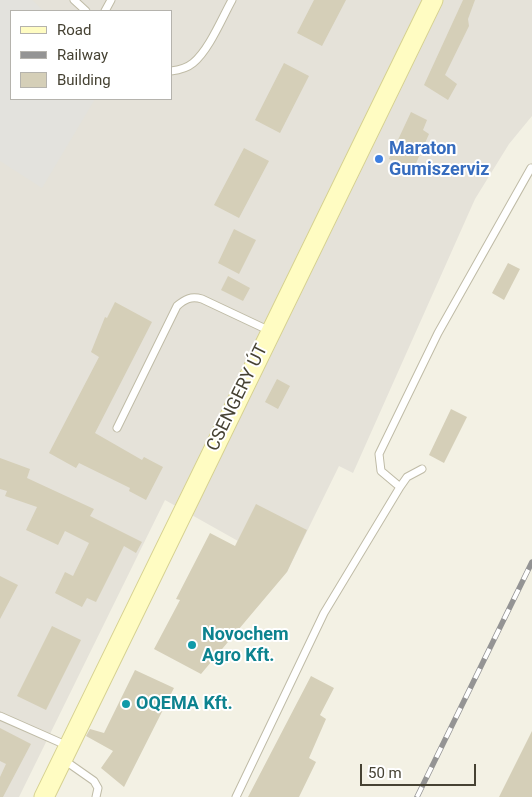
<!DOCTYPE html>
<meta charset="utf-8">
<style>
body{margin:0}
#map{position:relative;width:532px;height:797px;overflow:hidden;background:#f3f1e4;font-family:Roboto,sans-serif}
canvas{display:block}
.legend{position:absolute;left:10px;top:10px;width:162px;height:90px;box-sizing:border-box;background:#fff;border:1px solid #b5b3ad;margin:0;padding:6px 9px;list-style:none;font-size:15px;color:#464233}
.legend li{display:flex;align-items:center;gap:10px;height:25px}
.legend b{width:25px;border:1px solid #b5b3ad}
.scale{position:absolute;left:360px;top:764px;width:116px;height:22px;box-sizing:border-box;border:2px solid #464233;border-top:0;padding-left:6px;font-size:15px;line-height:18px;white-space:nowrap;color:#464233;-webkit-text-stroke:4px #fff;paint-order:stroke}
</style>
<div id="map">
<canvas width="532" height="797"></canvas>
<ul class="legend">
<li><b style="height:6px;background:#fffcc2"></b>Road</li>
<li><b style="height:6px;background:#949494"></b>Railway</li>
<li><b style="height:14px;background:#d5cfb8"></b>Building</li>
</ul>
<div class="scale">50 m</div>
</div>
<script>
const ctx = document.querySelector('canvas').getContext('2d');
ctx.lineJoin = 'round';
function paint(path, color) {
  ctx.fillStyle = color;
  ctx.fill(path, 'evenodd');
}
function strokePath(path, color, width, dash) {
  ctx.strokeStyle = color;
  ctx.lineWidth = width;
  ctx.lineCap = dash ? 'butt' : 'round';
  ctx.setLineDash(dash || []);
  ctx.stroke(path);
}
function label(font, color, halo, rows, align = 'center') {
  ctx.font = font + ' Roboto,sans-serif';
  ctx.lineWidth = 4;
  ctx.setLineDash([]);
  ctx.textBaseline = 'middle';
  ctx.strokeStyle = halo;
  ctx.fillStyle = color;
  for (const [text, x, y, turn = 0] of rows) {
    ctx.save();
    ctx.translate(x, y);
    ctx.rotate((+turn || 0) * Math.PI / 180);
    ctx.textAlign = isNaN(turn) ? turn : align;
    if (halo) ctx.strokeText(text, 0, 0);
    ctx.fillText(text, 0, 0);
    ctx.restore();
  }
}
const industrial = new Path2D(`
 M0 0H532V116L509 144 475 199 353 473 339 466 287 572 267 562 263 555 165 500 19 797H0ZM11 11H171V99H11Z`);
const parking = new Path2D(`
 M0 0H32L44 11H11V99H95L42 188 0 161Z`);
const building = new Path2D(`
 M314 0H346L322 46 297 33Z
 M463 0H475L468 19 469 26 445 75 457 84 448 100 424 85Z
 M284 63 309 76 280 133 255 120Z
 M411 112 427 120 423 130 429 134 413 170 389 159Z
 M244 148 269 161 239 218 214 205Z
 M234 229 256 240 239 274 218 263Z
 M508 263 520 269 504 300 492 293Z
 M228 276 250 288 243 301 221 290Z
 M115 302 152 322 95 433 142 460 144 457 163 467 146 500 129 491 130 488 79 463 76 468 49 453 99 357 91 352 105 317 107 318Z
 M277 379 290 386 278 409 265 402Z
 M451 409 467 417 444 463 429 455Z
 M0 458 30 469 27 478 94 509 90 516 142 542 136 553 124 546 96 602 87 598 82 607 55 593 65 572 73 576 89 543 65 531 58 545 26 530 37 507 5 496 7 491 0 489Z
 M256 504 307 530 287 572 201 674 154 649 180 600 176 599 210 533 235 546Z
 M0 576 18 585 0 619Z
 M52 626 81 640 46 710 17 696Z
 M135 670 174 688 124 787 101 768 113 751 86 736 90 729 104 733Z
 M311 676 334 688 320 715 326 719 309 758 316 762 299 797H248Z
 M0 728 31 744 3 797H0V777L6 764 0 761Z
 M532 731V797H499Z`);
const lane = new Path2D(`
 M74 0 86 11
 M105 11 111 0
 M171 71C179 70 187 68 193 63 209 50 222 18 232 0
 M117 428 177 306C185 299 191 296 202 299L270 331
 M400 487 407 477 422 469
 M0 716 68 746
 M64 760 94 781 98 788 96 797
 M236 797 324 613 400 487 381 471 379 454 438 333 531 168`);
const secondary = new Path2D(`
 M44 797 433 0`);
const rail = new Path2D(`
 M417 797 532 562`);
const markers = [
 [379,159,5,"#3f7fe0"],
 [192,645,5,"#0f9aa8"],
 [126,704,5,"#0f9aa8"]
];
const shopNames = [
 ["Maraton",389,149],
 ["Gumiszerviz",389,170]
];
const streetNames = [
 ["CSENGERY ÚT",238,398,-64]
];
const cultureNames = [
 ["Novochem",202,635],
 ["Agro Kft.",202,656],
 ["OQEMA Kft.",136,704]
];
paint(industrial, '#e5e2d9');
paint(parking, '#e3e2dd');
paint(building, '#d5cfb8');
strokePath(lane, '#bfbba6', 9);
strokePath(secondary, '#d6d190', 21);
strokePath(lane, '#fff', 7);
strokePath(secondary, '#fffcc2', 19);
strokePath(rail, '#949494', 5.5);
strokePath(rail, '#fff', 4, [11]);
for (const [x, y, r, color] of markers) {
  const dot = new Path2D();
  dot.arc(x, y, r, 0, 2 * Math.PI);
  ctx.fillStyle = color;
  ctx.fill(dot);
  strokePath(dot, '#fff', 2);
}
label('bold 18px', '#366cbe', '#fff', shopNames, 'left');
label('18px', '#464233', '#fff', streetNames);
label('bold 18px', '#0d838f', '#fff', cultureNames, 'left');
</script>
